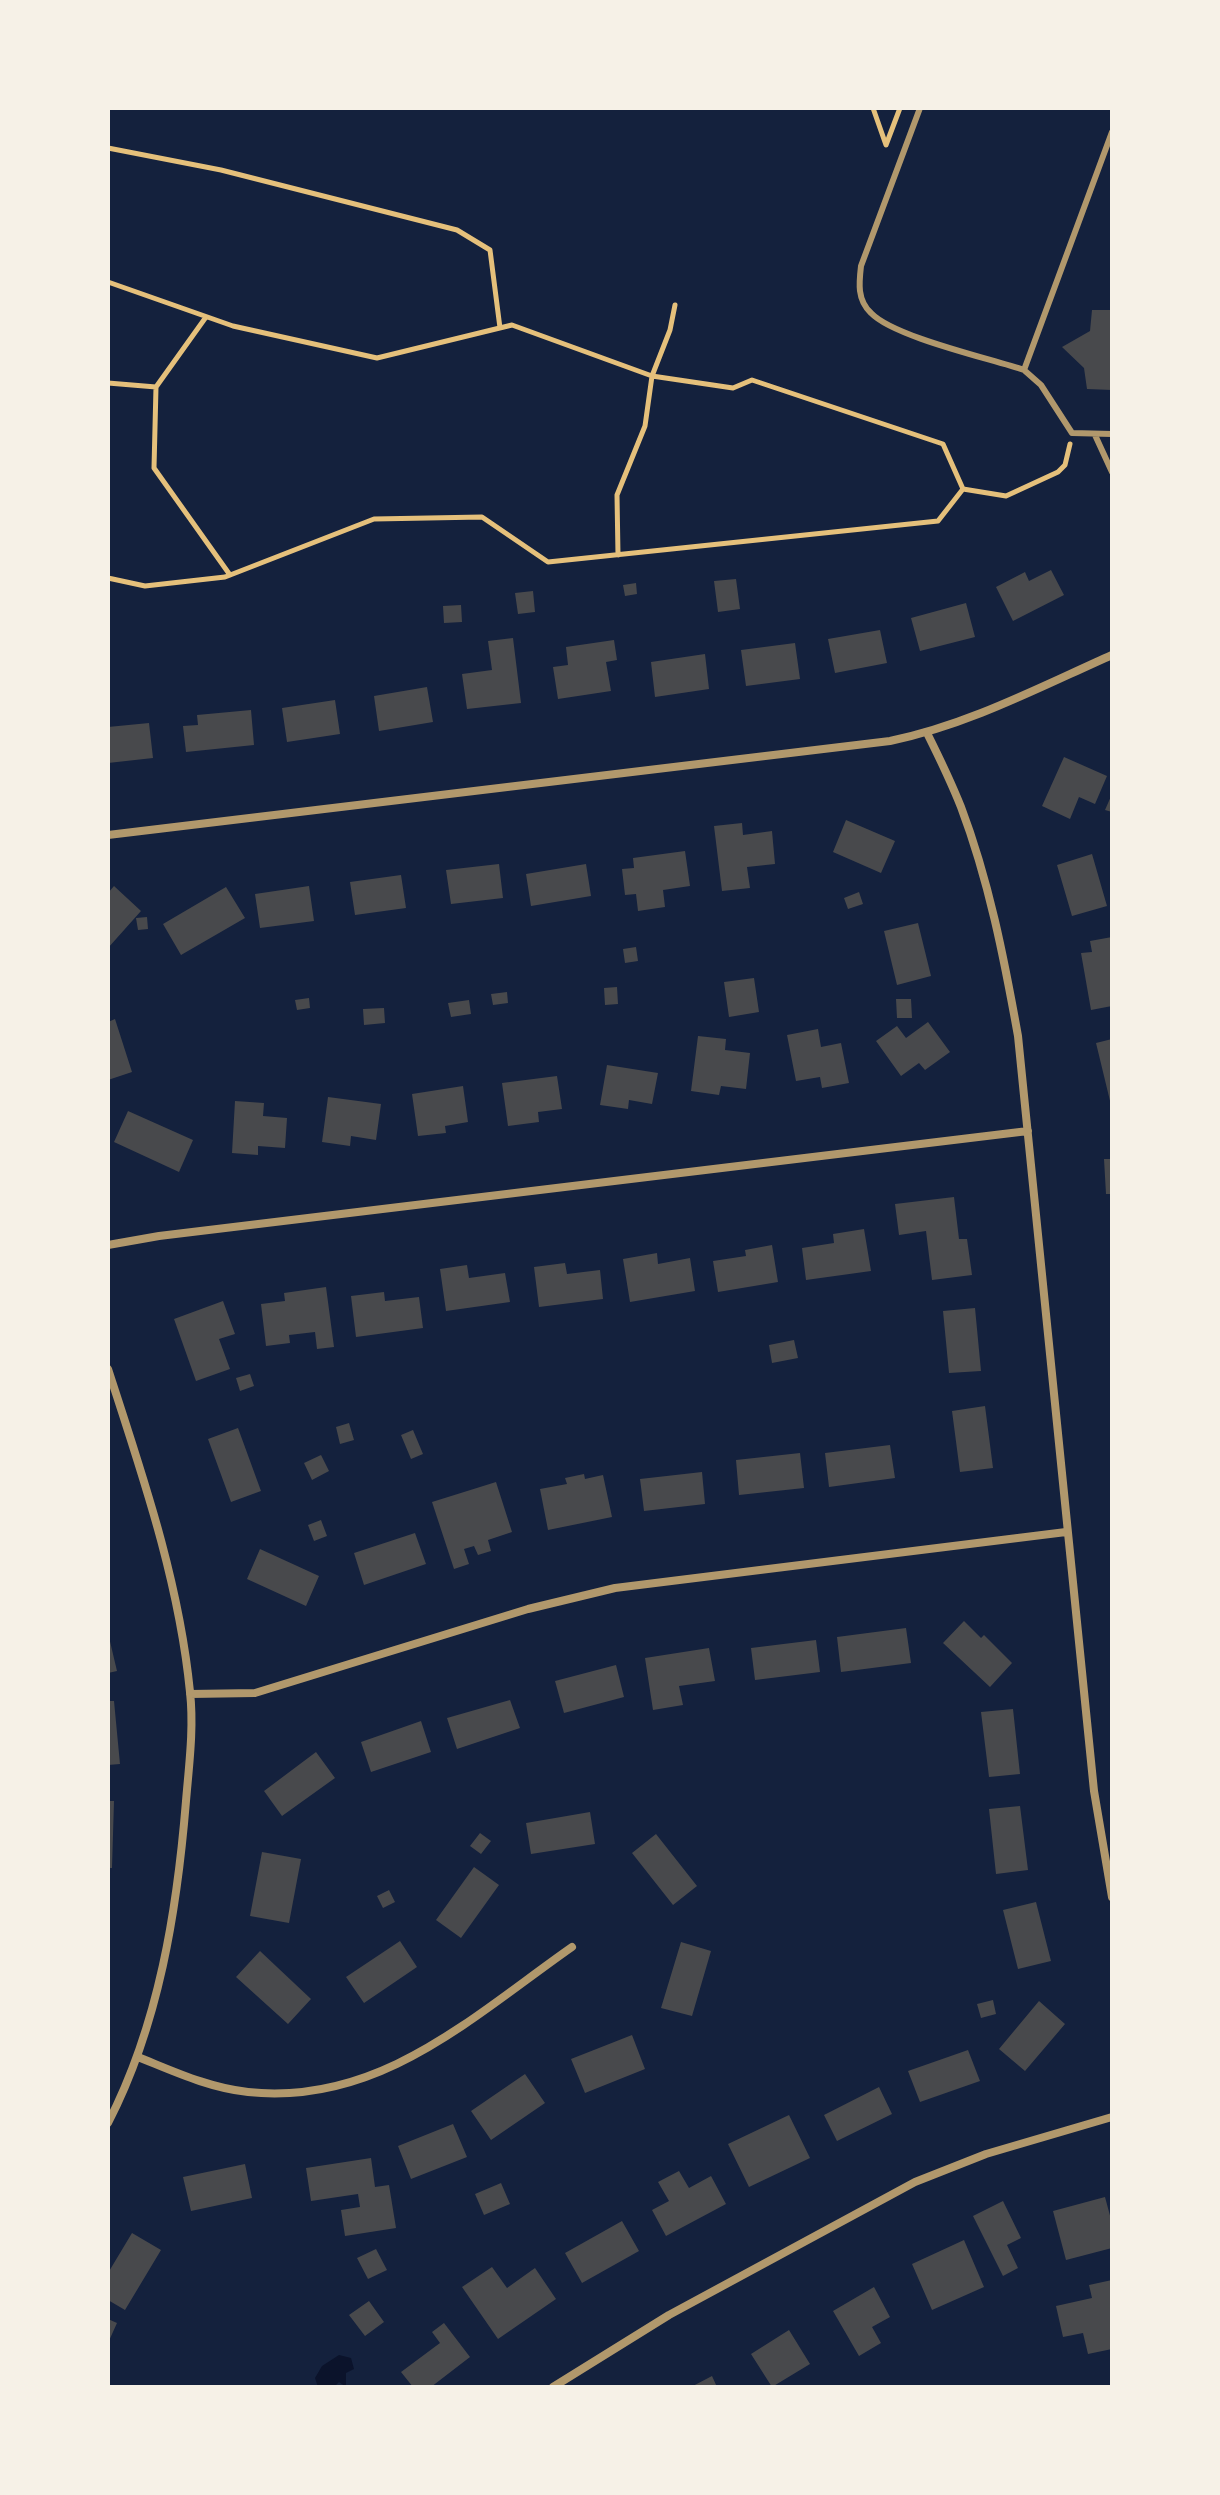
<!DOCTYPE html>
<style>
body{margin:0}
#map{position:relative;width:1220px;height:2495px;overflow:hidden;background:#14213d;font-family:Mulish,sans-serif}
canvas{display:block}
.frame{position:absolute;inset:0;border:110px solid #f6f1e7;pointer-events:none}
</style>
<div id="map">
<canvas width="1220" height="2495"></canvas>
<div class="frame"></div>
</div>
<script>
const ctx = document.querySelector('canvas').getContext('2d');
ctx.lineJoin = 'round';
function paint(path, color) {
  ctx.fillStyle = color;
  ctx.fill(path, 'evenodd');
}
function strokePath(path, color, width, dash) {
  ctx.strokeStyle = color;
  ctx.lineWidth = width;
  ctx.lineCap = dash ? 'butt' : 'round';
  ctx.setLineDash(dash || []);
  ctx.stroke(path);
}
const water = new Path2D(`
 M339 2355 351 2358 354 2369 346 2373V2387L339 2382 334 2387H318L315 2378 322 2366Z`);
const building = new Path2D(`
 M1092 310H1112V390L1087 389 1084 368 1062 347 1090 331Z
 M1051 570 1064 595 1013 621 996 587 1025 572 1029 581Z
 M736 579 740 609 718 612 714 581Z
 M636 583 637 594 625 596 623 585Z
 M533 591 535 612 518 614 515 593Z
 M966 603 975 637 920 651 911 618Z
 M461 605 462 622 444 623 443 606Z
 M880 630 887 663 835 673 828 639Z
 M513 638 521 703 467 709 462 674 492 670 488 641Z
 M614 640 617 660 606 662 611 691 558 699 553 667 568 665 566 647Z
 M795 643 800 679 746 686 741 650Z
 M705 654 709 689 655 697 651 662Z
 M427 687 433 722 379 731 374 696Z
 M335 700 340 734 287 742 282 708Z
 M251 710 254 745 186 752 183 726 198 725 197 715Z
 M149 723 153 758 108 763V727Z
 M1064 757 1107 776 1095 804 1079 797 1070 819 1042 806Z
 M1112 794V812L1105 810Z
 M846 820 895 841 881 873 833 852Z
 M742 823 743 835 772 831 775 864 747 867 750 888 722 891 714 826Z
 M685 851 690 886 663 890 665 907 638 911 636 894 625 895 622 869 634 868 633 858Z
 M1092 854 1107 906 1072 916 1057 865Z
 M499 864 503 898 451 904 446 870Z
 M586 864 591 896 531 906 526 874Z
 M401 875 406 908 355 915 350 882Z
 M114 886 141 911 108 948V893Z
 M309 886 314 921 260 928 255 894Z
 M226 887 245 918 181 955 163 924Z
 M859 892 863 904 848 909 844 898Z
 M147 917 148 929 138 930 136 918Z
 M918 923 931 976 897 985 884 931Z
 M1112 937V1006L1091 1010 1081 953 1092 952 1090 941Z
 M636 947 638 961 625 963 623 949Z
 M754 978 759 1012 729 1017 724 982Z
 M617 987 618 1004 605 1005 604 988Z
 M507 992 508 1003 493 1005 491 994Z
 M309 998 310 1008 297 1010 295 1000Z
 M896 999H911L912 1018H897Z
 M469 1000 471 1014 451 1017 448 1003Z
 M384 1008 385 1023 364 1025 363 1009Z
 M115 1019 132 1072 108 1080V1022Z
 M928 1022 950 1052 925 1070 919 1063 901 1076 876 1041 897 1026 906 1038Z
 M818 1029 821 1047 841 1043 849 1083 822 1088 820 1077 796 1081 787 1035Z
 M698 1036 726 1039 725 1050 750 1053 746 1089 721 1086 719 1095 691 1091Z
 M1112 1039V1104L1111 1105 1096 1043Z
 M607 1065 658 1073 652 1104 629 1100 628 1109 600 1105Z
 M557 1076 562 1109 538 1112 539 1122 508 1126 502 1083Z
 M463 1086 468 1122 445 1126 446 1133 418 1136 412 1094Z
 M328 1097 381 1104 376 1140 351 1136 350 1146 322 1142Z
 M235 1101 264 1103 263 1116 287 1118 285 1148 258 1146V1155L232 1153Z
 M128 1111 193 1140 179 1172 114 1142Z
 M1104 1159H1112V1194H1106Z
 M954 1197 959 1239H967L972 1275 932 1280 926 1231 899 1235 895 1204Z
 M864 1229 871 1271 806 1280 802 1248 834 1243 833 1234Z
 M772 1245 778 1282 718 1292 713 1261 746 1256 745 1250Z
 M657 1253 658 1264 690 1258 695 1291 630 1302 623 1259Z
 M565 1263 567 1274 600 1270 603 1299 539 1307 534 1267Z
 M467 1265 469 1278 505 1273 510 1302 446 1311 440 1269Z
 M326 1287 334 1347 317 1349 315 1332 289 1335 290 1343 266 1346 261 1304 285 1301 284 1293Z
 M384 1292 385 1301 419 1297 423 1328 356 1337 351 1296Z
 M223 1301 235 1334 219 1339 230 1369 196 1381 174 1319Z
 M975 1308 981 1371 949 1373 943 1311Z
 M794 1340 798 1358 772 1363 769 1345Z
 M250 1374 254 1386 240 1391 236 1378Z
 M985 1406 993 1468 960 1472 952 1411Z
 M349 1423 354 1440 340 1444 336 1427Z
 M238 1428 261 1491 231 1502 208 1439Z
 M413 1430 423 1454 411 1459 401 1435Z
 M890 1445 895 1478 829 1487 825 1453Z
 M800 1453 804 1488 739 1495 736 1460Z
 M321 1455 329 1471 312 1480 304 1463Z
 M702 1472 705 1504 644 1511 640 1479Z
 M584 1474 585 1479 603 1475 612 1517 548 1530 540 1489 567 1484 565 1478Z
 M496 1482 512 1532 488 1540 491 1551 478 1555 474 1546 464 1549 469 1564 454 1569 432 1502Z
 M321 1520 327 1536 314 1541 308 1525Z
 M415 1533 426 1564 364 1585 354 1553Z
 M260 1549 319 1576 306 1606 247 1579Z
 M964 1621 981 1638 984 1635 1012 1663 990 1687 943 1643Z
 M906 1628 911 1663 841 1672 837 1637Z
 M108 1633 117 1671 108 1673Z
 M816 1640 820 1672 755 1680 751 1648Z
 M709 1648 715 1681 679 1686 683 1705 653 1710 645 1658Z
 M616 1665 624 1697 564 1713 555 1681Z
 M510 1700 520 1728 457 1749 447 1718Z
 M108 1701H114L120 1764 108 1765Z
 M1013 1709 1020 1774 989 1777 981 1712Z
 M421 1721 431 1752 371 1772 361 1742Z
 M316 1752 335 1778 282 1816 264 1791Z
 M108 1801H114L112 1868H108Z
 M1020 1806 1028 1870 996 1874 989 1809Z
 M590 1812 595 1844 531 1854 526 1823Z
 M480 1833 491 1841 481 1854 470 1846Z
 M656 1834 697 1886 673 1905 632 1853Z
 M262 1852 301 1859 289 1923 250 1916Z
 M474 1867 499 1885 461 1938 436 1920Z
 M389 1890 395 1902 383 1908 377 1896Z
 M1036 1902 1051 1961 1018 1969 1003 1910Z
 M400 1941 417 1967 364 2003 346 1977Z
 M681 1942 711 1951 692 2016 661 2008Z
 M260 1951 311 1999 288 2024 236 1977Z
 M993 2000 996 2014 981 2018 977 2004Z
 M1039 2001 1065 2024 1025 2071 999 2049Z
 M632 2035 645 2069 585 2093 571 2059Z
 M968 2050 980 2081 920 2102 908 2071Z
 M525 2074 545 2103 491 2140 471 2111Z
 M879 2087 892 2114 837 2141 824 2115Z
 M789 2115 810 2158 749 2187 728 2144Z
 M453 2124 467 2157 411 2179 398 2146Z
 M371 2158 375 2187 389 2185 396 2228 345 2236 341 2210 360 2207 358 2194 311 2201 306 2168Z
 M245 2164 252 2198 191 2211 183 2177Z
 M679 2171 689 2188 711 2176 726 2204 666 2236 652 2210 669 2201 658 2182Z
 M501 2183 510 2204 484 2215 475 2194Z
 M1105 2197 1112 2223V2248L1066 2260 1053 2211Z
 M1003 2201 1021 2238 1007 2245 1018 2268 1003 2276 973 2216Z
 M622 2221 639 2251 582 2283 565 2253Z
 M132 2233 161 2250 125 2310 108 2300V2273Z
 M964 2240 984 2287 932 2310 912 2264Z
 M376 2249 387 2270 368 2279 357 2258Z
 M492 2267 507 2288 535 2268 556 2299 498 2339 462 2287Z
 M1112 2280V2349L1088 2354 1083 2333 1063 2337 1056 2306 1092 2298 1089 2285Z
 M874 2287 890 2317 872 2327 881 2343 859 2356 833 2311Z
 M369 2301 384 2322 365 2336 349 2315Z
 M108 2319 117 2323 108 2343Z
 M444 2323 470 2357 431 2387H413L401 2372 440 2343 432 2332Z
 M789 2330 810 2364 772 2387 751 2354Z
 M712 2376 717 2387H691Z`);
const path = new Path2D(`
 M873 108 886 145 900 108
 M108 148 221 170 457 230 490 250 500 328
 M108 282 233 326 377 358 512 325 652 376 733 388 752 380 943 444 963 489
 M206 317 156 387 154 468 230 575
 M108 383 156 387
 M618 555 617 495 645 426 652 376 670 330 675 305
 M108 578 145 586 225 577 374 519 482 517 548 562 938 521 963 489 1006 496 1058 472 1065 465 1070 444`);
const service = new Path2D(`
 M920 108 861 266C859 283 857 300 871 313 894 337 988 358 1024 370L1041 385 1072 433 1112 434
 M1024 370 1112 132
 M1095 435 1112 472`);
const minor = new Path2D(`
 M927 733C939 757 951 782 961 807 989 881 1004 958 1018 1036L1094 1791 1112 1897
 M108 835 890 741C968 725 1040 687 1112 655
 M108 1245 159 1236 1028 1131
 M108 1369C142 1474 179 1580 190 1692 194 1728 189 1765 186 1801 177 1911 159 2024 108 2123
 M190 1694 255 1693 528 1609 615 1588 1066 1532
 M138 2057C173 2071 209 2088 248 2092 379 2106 472 2017 572 1947
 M553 2387 669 2315 915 2182 986 2154 1112 2117`);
paint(water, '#0b132b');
paint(building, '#48494c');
strokePath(path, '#e5c07b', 5);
strokePath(service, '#b1986c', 6);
strokePath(minor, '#b1986c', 8);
</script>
